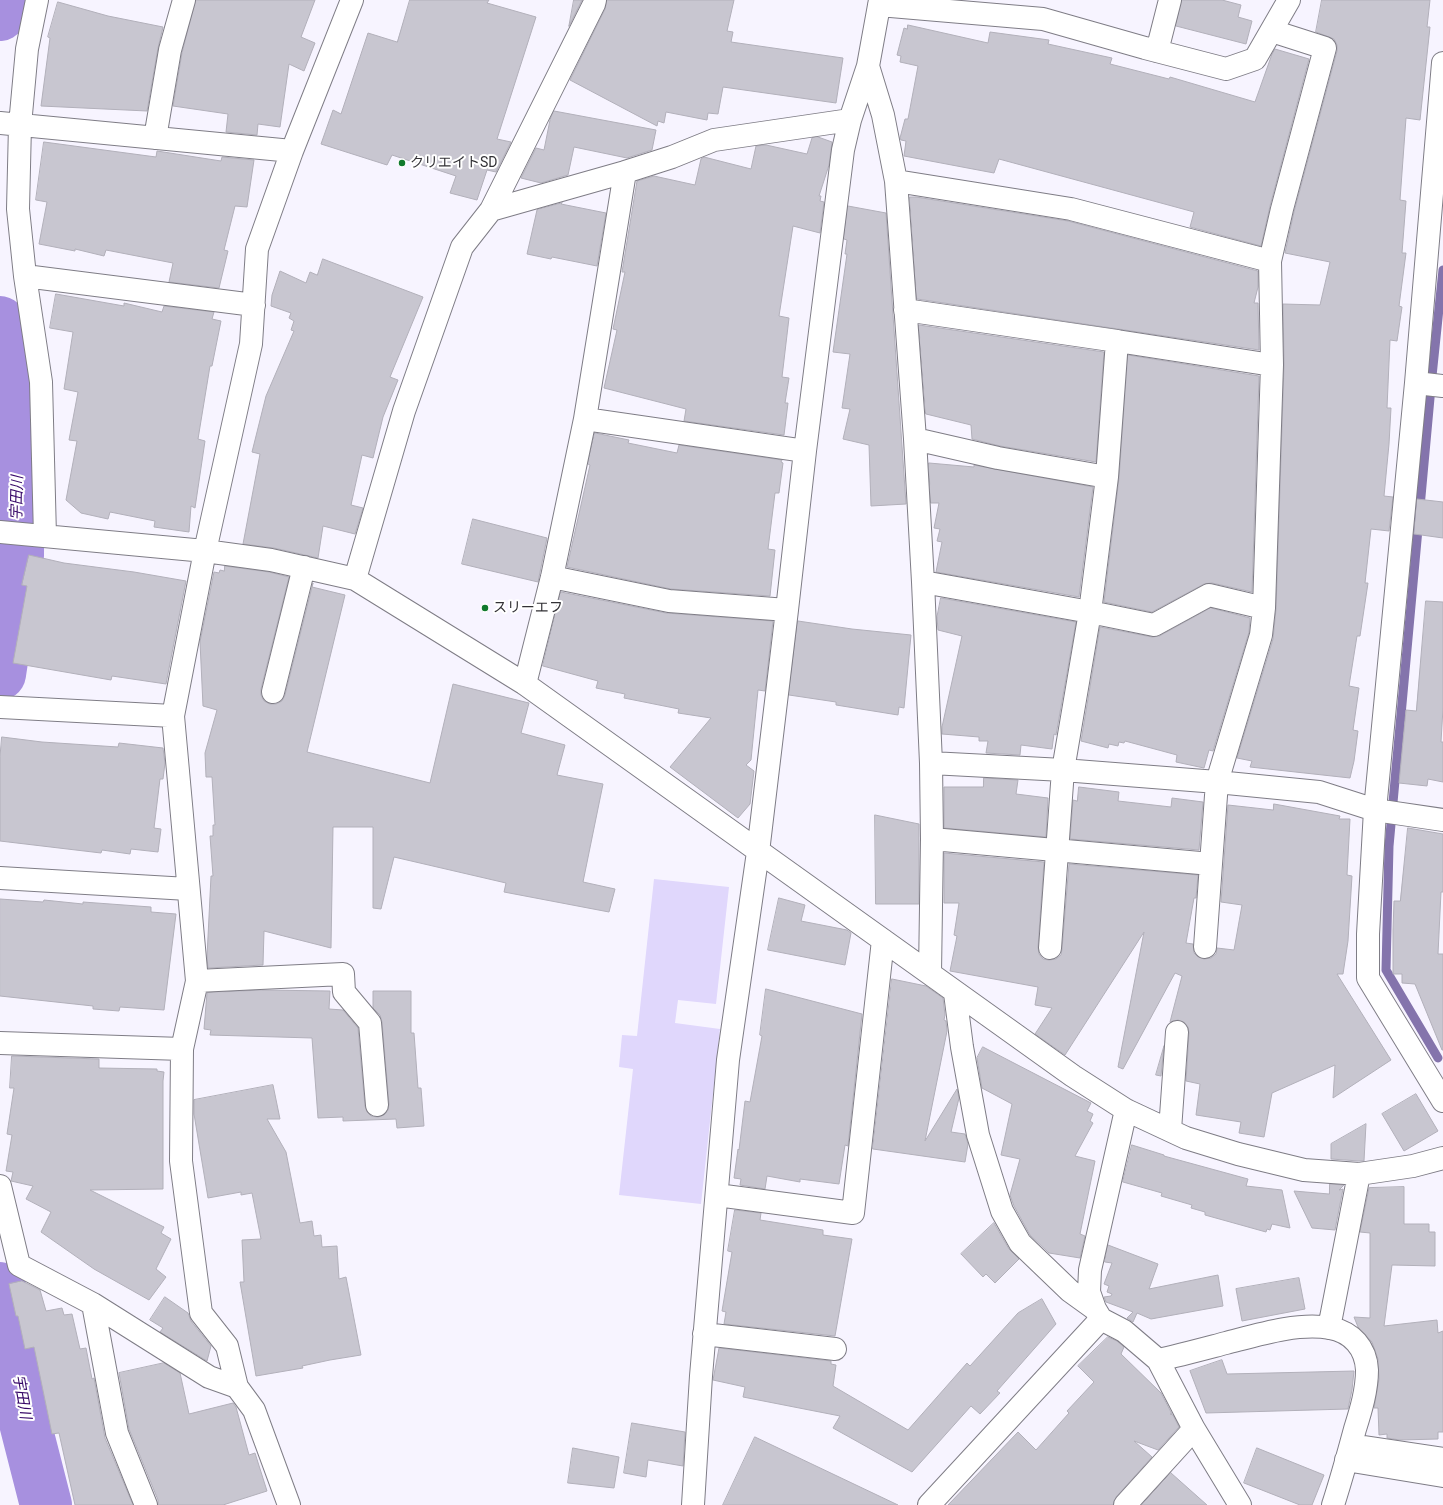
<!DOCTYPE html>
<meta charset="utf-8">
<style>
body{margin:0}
canvas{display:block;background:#f7f4ff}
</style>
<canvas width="1443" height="1505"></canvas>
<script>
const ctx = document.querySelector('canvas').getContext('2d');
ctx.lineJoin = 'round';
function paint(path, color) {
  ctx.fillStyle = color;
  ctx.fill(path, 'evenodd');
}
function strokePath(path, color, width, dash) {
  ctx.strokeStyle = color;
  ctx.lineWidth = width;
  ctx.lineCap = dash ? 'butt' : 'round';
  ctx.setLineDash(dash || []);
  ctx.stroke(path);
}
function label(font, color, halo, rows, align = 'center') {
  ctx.font = font + ' Roboto,"Noto Sans JP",sans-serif';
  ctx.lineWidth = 4;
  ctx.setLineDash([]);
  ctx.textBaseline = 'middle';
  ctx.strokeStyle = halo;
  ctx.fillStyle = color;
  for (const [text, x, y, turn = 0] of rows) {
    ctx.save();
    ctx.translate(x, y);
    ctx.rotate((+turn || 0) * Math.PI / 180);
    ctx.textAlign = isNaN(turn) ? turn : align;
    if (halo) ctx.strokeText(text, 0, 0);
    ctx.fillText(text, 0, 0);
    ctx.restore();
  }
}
const green = new Path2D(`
 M654 879 729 887 716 1004 678 1000 675 1023 720 1029 701 1204 619 1195 633 1069 619 1067 622 1035 637 1036Z`);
const stream = new Path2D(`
 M1438 1058 1386 970 1389 846 1432 376 1443 270`);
const river = new Path2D(`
 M0 15 4 0
 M0 322 19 411 18 555 0 674
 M0 1288 8 1315 23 1415 46 1505`);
const building = new Path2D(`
 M196 0H315L301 37 315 43 304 71 289 64 280 127 258 124 257 135 226 132 228 114 173 106 182 53Z
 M410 0H489L487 3 536 17 497 139 511 142 496 172 487 170 477 200 450 193 456 176 392 155 387 165 321 144 333 110 341 114 368 33 397 42Z
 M574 0H582L569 26Z
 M607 0H734L727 31 733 32 731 42 843 58 836 103 723 87 718 114 708 113 707 120 666 112 664 123 658 121 657 126 570 80 605 9Z
 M1182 0H1222L1241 5 1238 17 1252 21 1246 44 1176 26Z
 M1322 0H1430L1427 27H1430L1420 120 1406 118 1400 200 1406 201 1402 253H1406L1399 306 1402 307 1397 341 1390 340 1387 408H1391L1389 444 1384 496 1393 497 1389 531 1371 529 1365 583H1368L1360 636H1357L1349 686 1359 688 1353 730 1358 731 1354 761 1350 778 1250 767 1252 761 1237 758 1273 639 1276 609 1284 365 1283 304 1320 305 1330 262 1285 253 1294 212 1337 51V45L1334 39 1316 32Z
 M58 2 108 16 163 27 158 48 147 111 41 106 50 38 48 37Z
 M908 25 988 43 990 32 1049 40 1048 44 1112 58 1110 64 1169 79 1170 77 1255 102 1272 54 1275 49 1309 59 1270 206 1261 246 1190 227 1194 212 999 159 994 173 904 156 906 141 901 140 900 138 905 119H908L918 66 900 62 901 56 897 55 904 28 907 29Z
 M554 111 656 130 652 150 627 158 574 147 568 175 541 183 521 178 536 148 544 150 550 120Z
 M818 137 832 142 829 165 819 196H821L820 201 824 202 820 233 793 226 779 316 789 318 782 377 789 378 785 403H788L784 435 684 421 686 409 604 388 617 330 613 329 625 272H622L637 181 654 176 695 185 701 159 704 157 751 169 756 146 766 145 807 154 812 138Z
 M44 142 156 157 157 151 221 161 222 157 254 160 247 207 235 206 224 250 228 251 219 288 169 282 173 263 106 250 104 256 75 249V251L39 244 47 202 36 200Z
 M910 197H916L1068 221 1258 271V287L1254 303H1258L1259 350 917 299Z
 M562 203 561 204 606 213 597 266 552 257 551 259 527 254 537 210Z
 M848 206 886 213 906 504 871 506 869 445 843 439 850 409 842 408 850 354 833 352 847 254H845L847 240 844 239Z
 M323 259 423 297 390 377 398 380 383 417 373 458 362 455 351 505 363 508 355 534 323 526 318 558 274 548 243 544 260 454 252 452 266 396 294 331 291 330 294 321 289 318 291 313 271 306 272 295 280 271 306 283 310 272 317 275Z
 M56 294 124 306V303L162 312 164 306 214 312 212 319 221 321 212 366H210L198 439 205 441 195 508 191 506 189 532 154 527 155 521 110 512 108 519 81 513 66 500 77 441 69 440 78 392 64 389 73 332 50 328Z
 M919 325 1104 352 1096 462 1000 446 972 439 971 425 926 414Z
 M1128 355 1259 376 1252 592 1212 583 1204 584 1152 612 1104 602 1119 478Z
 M595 433 629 440 628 443 677 453 679 445 782 460 781 462 783 463 779 493H775L768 549 775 550 770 596 671 589 567 567 590 465 588 464Z
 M929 463 974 467V465L1093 487 1079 597 936 572 942 542 937 541 940 529 934 528 939 503H931Z
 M1417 499 1443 502V538L1414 534Z
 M473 519 547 538 538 582 462 564Z
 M29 555 64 563 134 572 186 581 166 684 112 676 111 680 13 663 27 586 22 585Z
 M225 566 269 572 289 577 261 689V695L264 701 270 704H276L282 701 285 695 313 583 312 587 345 595 307 752 430 783 453 684 529 703 521 733 565 745 557 775 603 784 583 882 615 889 609 912 504 892 506 883 394 857 381 909 373 908V827H333L331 948 264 931 263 965 208 968 207 957 211 876H213L210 836H213V825H215L212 777H206L205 753 217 710 203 706 200 642 214 572 219 573 220 570 224 571Z
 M561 592 666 613 773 621 765 691 758 690 751 760 746 765 754 771 750 804 738 818 670 767 711 718 678 713 679 709 624 698 625 694 596 688 598 681 543 666Z
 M941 598 1076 622 1056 735 1054 734 1052 749 1021 745 1020 755 986 753 988 741H979V737L942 734V727L962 636 938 630 937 617Z
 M1426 601 1443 602V708L1441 742H1443V782L1428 779 1427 786 1399 783 1406 710 1416 711Z
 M1211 608 1250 618 1249 632 1213 751 1209 750 1204 768 1176 762 1177 755 1125 741 1124 743 1119 742 1118 746 1109 744 1108 748 1081 741 1100 627 1152 637 1159 636Z
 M798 621 852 629 911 635 904 708 899 707 898 715 836 705V702L789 695Z
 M2 737 42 742 118 747 119 743 163 748 165 763 163 779H160L154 828 161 829 158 852 131 849 130 854 102 850 101 853 0 841V757Z
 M984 778 1018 780 1016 794 1048 798 1046 837 944 828V787H983Z
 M1079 787 1119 792 1118 801 1171 807 1172 798 1203 802 1199 850 1070 839 1073 800 1077 801Z
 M1274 804 1340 816 1339 819H1350L1347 875 1352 876 1348 941 1343 974H1337L1391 1060 1333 1098 1335 1065 1272 1093 1264 1137 1239 1133 1241 1122 1196 1115 1200 1084 1186 1081 1189 1033 1188 1027 1184 1022 1178 1020 1170 1022 1182 976 1175 973 1123 1069 1118 1067 1144 932 1065 1055 1035 1034 1052 1008 1035 1005 1038 987 950 971 957 936 954 935 959 903H944V853L1044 862 1038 947 1039 954 1043 959 1049 960 1056 959 1061 955 1062 949 1069 864 1198 875 1196 898H1194L1186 943 1193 944 1194 953 1198 957 1204 959 1211 958 1216 954 1217 948 1234 950 1242 905 1221 902 1228 805 1273 810Z
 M875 815 919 824V904H876Z
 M1408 828 1443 834V892H1441L1438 954H1443V1050H1442L1415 984 1402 983V974H1393V930L1394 901H1400Z
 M779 898 805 905 801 921 847 930 851 933 845 965 768 950Z
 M0 899 43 902 44 900 83 904V902L151 907V912L176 914 164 1010 120 1007 119 1011 93 1009V1006L0 996Z
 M892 979 926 986 943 998 945 1015 944 1020 946 1021 947 1031 925 1141 957 1089 959 1098 951 1132 965 1134 968 1144 965 1162 873 1149Z
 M766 989 862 1014 848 1146 845 1145 839 1184 800 1179V1182L767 1176 765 1189 740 1185 741 1179 734 1178 738 1149 739 1150 745 1101 750 1102 762 1036 760 1035Z
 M262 990 330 991 329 1009 343 1010 358 1028 365 1106 367 1112 371 1116 378 1117 384 1115 388 1110 389 1104 382 1022 380 1015 373 1008V991H411V1033H414L418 1088H421L424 1126 397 1128 396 1119 343 1121V1117L318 1118 312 1038 210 1035 211 1030 204 1029 207 993Z
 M1164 1046 1161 1076 1156 1075Z
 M983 1047 1091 1103 1087 1111 1093 1114 1090 1121 1093 1123 1075 1156 1095 1161 1080 1234 1085 1236 1080 1258 1049 1253 1030 1235 1014 1206 1010 1195 1020 1159 1001 1155 1012 1104 982 1088 977 1058Z
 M12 1056 99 1059V1068L157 1069V1071L164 1072 163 1081V1189L90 1190 164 1227 161 1233 171 1239 156 1269 166 1277 149 1300 94 1269 41 1232 51 1212 26 1199 33 1186 11 1181 13 1172 6 1171 12 1135 7 1134 14 1088H10Z
 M273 1085 280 1119H267L286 1152 300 1223 312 1221 314 1236 321 1235 322 1247 337 1246 339 1279 346 1277 361 1355 330 1360 302 1366 303 1368 256 1376 240 1282H244L242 1240 261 1239 252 1193 241 1195V1192L208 1198 194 1114V1100Z
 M1416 1094 1438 1131 1404 1151 1382 1114Z
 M1366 1124 1364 1161H1359L1331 1159V1144Z
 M1132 1145 1164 1155V1156L1248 1179 1246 1186 1282 1190 1290 1228 1272 1224 1270 1230 1267 1229 1266 1232 1205 1215V1212L1191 1208 1192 1205 1161 1196 1162 1193 1123 1182Z
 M1330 1184 1344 1185 1339 1190 1343 1189 1335 1230 1312 1228 1294 1191 1329 1194Z
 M1404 1187V1224H1429V1232H1435V1266L1392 1265 1384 1326 1437 1320 1438 1333 1443 1331V1432H1438V1439L1400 1440 1387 1438V1434L1379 1435 1378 1408H1374L1379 1379 1378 1359 1372 1342 1358 1327 1354 1317 1370 1318V1233L1360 1232 1369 1188Z
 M735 1210 761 1213 760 1220 823 1230V1235L852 1239 835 1336 724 1324 726 1312 722 1311 732 1252 728 1251Z
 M994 1223 1009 1249 1019 1259 995 1283 986 1274 983 1277 961 1254Z
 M1108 1245 1158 1264 1149 1289 1218 1275 1223 1306 1151 1319 1137 1313 1133 1322 1127 1318 1133 1312 1106 1302 1104 1297 1111 1296 1112 1294 1107 1292 1109 1286 1104 1284 1112 1263 1105 1262Z
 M1299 1278 1305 1309 1242 1321 1236 1289Z
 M22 1281 40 1290 46 1311 62 1308 64 1315 72 1314 80 1349 86 1348 92 1379 94 1378 105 1438 133 1505H75L59 1433 52 1434 34 1347 25 1349 18 1316H16L9 1284Z
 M165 1297 188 1313 191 1321 211 1346 207 1361 160 1332 163 1328 150 1320Z
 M1042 1299 1056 1324 997 1391 1000 1393 980 1414 971 1406 912 1472 833 1428 840 1416 743 1397 745 1387 713 1380 719 1348 831 1361V1364L836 1365 833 1386 908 1430 967 1363 970 1366 1018 1313Z
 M1108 1337 1117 1341 1124 1347 1121 1354 1161 1393 1172 1414H1170L1173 1415 1179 1427 1158 1450 1134 1441 1152 1457 1116 1497 1113 1505H948L1018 1432 1036 1450 1069 1413 1067 1411 1094 1382 1078 1366Z
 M1222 1360 1227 1374 1354 1371 1352 1390 1348 1409 1206 1413 1190 1371Z
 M164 1363 180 1373 189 1414 233 1403 236 1407 249 1455 255 1453 267 1491 223 1505H158V1500L129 1429 119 1373Z
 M632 1423 685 1432 683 1466 648 1460 646 1477 624 1473Z
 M755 1437 898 1505H723Z
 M573 1448 619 1457 614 1488 568 1483Z
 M1257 1448 1324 1475 1312 1505H1300L1244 1483Z
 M1171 1473 1207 1505H1142Z`);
const minor = new Path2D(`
 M37 0 27 49 20 125 18 209 25 276 41 382 45 536
 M879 5 1043 19 1145 48 1226 69 1255 59 1289 0
 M1272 31 1325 48 1282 209 1270 261 1272 365 1264 608 1261 635 1217 782 1319 792 1375 810 1443 820
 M1157 51 1170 0
 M1443 63 1416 383 1375 810 1368 934V978L1443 1101
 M868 66 883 115 896 181 915 439 923 582 931 763 932 839 930 973
 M0 123 292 151
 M155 138 170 50 184 0
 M896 181 1071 209 1270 261
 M491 210 625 172 672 157 714 140 850 120
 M25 276 254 305
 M905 310 1117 341
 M1416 383 1443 386
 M585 419 805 451
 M915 439 998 458 1107 477
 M0 532 205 551 271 560 355 579 525 684 1073 1076 1126 1110 1186 1138 1238 1154 1304 1170 1359 1174 1413 1166 1443 1158
 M552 577 669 601 787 610
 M355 579 404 411 462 247 491 210 594 4 595 0
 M923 582 1090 612 1154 625 1209 595 1264 608
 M525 684 552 577 585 419 625 172
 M273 692 304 567
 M0 707 173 716
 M931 763 1063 770 1217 782 1211 864 932 839
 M0 878 188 889
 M1205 947 1211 864
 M1050 948 1063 770 1090 612 1107 477 1117 341 1272 365
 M197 981 343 974 344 992 370 1023 377 1105
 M955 993 962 1047 978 1135 1002 1211 1020 1243 1070 1291 1095 1309
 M0 1043 182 1049
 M1126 1110 1090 1270 1089 1292 1095 1309 1101 1319 1124 1331 1158 1360C1181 1355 1203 1349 1226 1343 1257 1335 1298 1322 1330 1328 1352 1332 1366 1348 1367 1370 1367 1390 1361 1410 1355 1429 1348 1455 1341 1480 1333 1505
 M1170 1130 1177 1032
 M0 1186 19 1265 93 1304 209 1377 237 1387
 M717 1195 853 1213 883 940
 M93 1304 117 1433 146 1505
 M1329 1328 1359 1174
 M704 1334 835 1349
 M1158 1360 1194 1429 1240 1505
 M1351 1445 1443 1459
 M1346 1460 1443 1476
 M289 1505 254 1410 237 1387 227 1346 201 1313 181 1161 182 1049 197 981 173 716 205 551 251 344 257 249 292 151 352 0
 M693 1505 701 1376 728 1060 758 852 787 610 805 451 843 150 850 120 868 66 880 0
 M929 1505 1101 1319
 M1125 1505 1194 1429`);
const markers = [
 [402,163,4,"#10792c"],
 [485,608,4,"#10792c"]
];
const poiNames = [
 ["クリエイトSD",410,163],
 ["スリーエフ",493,608]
];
const waterNames = [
 ["宇田川",18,498,-89],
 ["宇田川",21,1397,80]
];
paint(green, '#e0d7fc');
strokePath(stream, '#8474ac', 9);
strokePath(river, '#a790df', 52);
paint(building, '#c8c6d0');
strokePath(building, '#b2b0ba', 1);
strokePath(minor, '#7f7d86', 24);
strokePath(minor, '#fff', 22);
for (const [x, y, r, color] of markers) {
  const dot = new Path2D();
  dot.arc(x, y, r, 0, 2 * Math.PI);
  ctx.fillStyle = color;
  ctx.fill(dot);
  strokePath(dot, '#fff', 1.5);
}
label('14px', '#323135', '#fff', poiNames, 'left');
label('italic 15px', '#340566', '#fff', waterNames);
</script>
